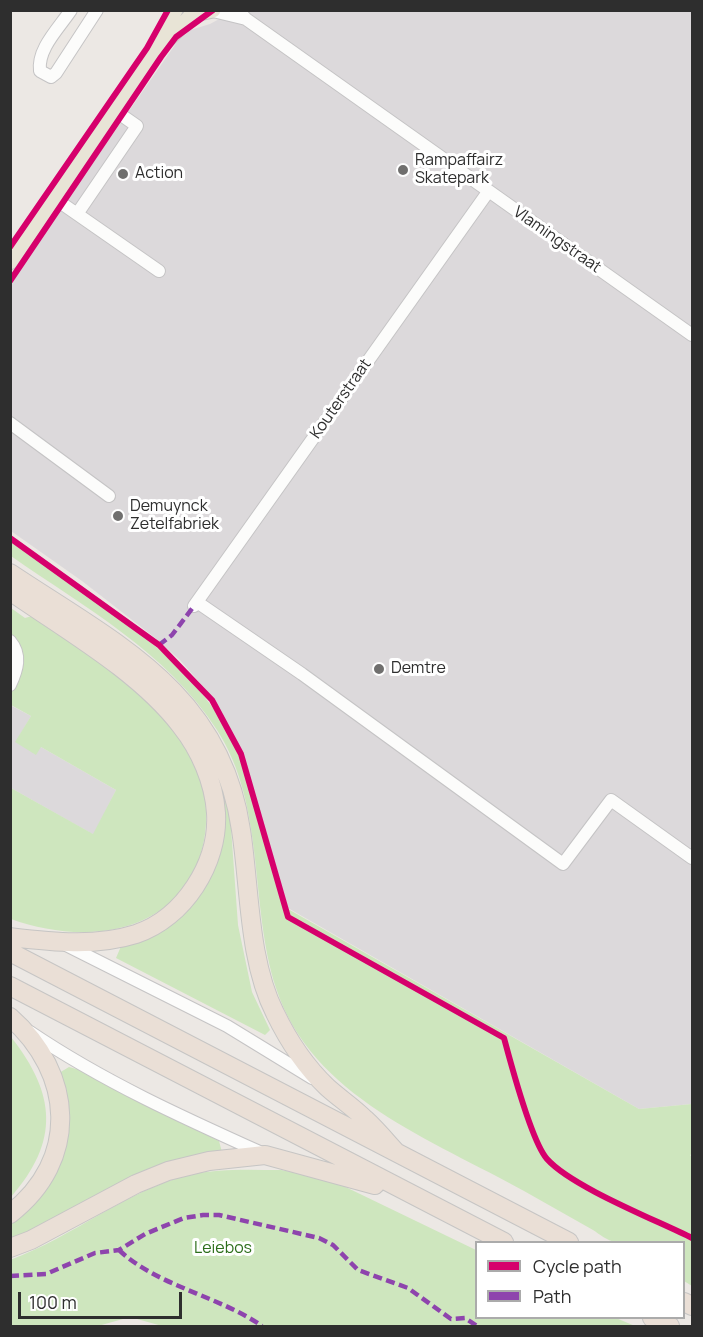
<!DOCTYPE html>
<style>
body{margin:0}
#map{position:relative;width:703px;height:1337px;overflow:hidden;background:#ece8e4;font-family:Manrope,sans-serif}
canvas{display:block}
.frame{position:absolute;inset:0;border:12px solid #2e2e2e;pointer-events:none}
.legend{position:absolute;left:475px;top:1241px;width:210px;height:78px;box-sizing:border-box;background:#fff;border:2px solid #ababab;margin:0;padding:8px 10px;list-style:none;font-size:18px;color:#2e2e2e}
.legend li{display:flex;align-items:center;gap:12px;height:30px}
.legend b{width:30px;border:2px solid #ababab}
.scale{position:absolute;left:18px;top:1292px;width:164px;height:27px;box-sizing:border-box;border:3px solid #2e2e2e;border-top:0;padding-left:8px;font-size:18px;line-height:21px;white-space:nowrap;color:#2e2e2e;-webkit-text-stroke:4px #fff;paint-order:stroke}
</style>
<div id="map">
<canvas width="703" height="1337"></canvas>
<div class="frame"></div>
<ul class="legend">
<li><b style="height:8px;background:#d6006c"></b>Cycle path</li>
<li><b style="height:8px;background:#8e44ad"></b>Path</li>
</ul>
<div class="scale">100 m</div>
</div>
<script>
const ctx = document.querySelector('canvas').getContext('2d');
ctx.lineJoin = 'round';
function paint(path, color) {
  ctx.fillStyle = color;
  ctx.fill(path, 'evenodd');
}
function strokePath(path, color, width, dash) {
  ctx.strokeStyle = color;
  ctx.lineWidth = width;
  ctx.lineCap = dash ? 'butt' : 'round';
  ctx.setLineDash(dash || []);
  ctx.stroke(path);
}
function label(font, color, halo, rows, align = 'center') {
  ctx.font = font + ' Manrope,sans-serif';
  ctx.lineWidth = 6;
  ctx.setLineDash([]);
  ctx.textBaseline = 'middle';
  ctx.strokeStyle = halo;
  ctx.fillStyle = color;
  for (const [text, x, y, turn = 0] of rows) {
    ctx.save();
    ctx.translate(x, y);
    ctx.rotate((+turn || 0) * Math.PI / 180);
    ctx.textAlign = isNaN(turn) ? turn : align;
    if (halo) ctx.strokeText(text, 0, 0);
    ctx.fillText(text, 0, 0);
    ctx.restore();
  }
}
const industrial = new Path2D(`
 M226 10 692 11V1104L639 1109 288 908 243 753 214 699 180 660 154 637 82 581 11 531V280L184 32 210 24 221 18Z
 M10 705 31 716 16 742 41 747 116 790 94 835 11 788Z`);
const green = new Path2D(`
 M11 542C92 599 201 660 240 756 259 803 267 855 282 904L286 903 288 909 639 1109 692 1104V1154L690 1155 692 1157V1286L684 1281V1242C666 1242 631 1246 615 1242 608 1241 599 1234 593 1230 570 1217 547 1204 524 1191 433 1140 311 1097 276 988 249 904 266 806 217 730 166 651 85 608 11 556Z
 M11 608 25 618 32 616C84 652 152 687 186 743 223 805 211 895 136 923 96 938 50 933 11 919V788L93 834 116 790 41 747 36 755 15 742 31 716 11 705 10 695 18 676 19 647 11 633Z
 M201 744 218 768 230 814 238 925 252 992 270 1030 265 1035 116 958 122 944 212 871Z
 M11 1037C56 1094 60 1141 11 1197Z
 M69 1067 80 1070 219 1141 222 1152 11 1240V1222L45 1189 59 1073Z
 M281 1170 329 1179 476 1250V1318H616L635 1326H162L130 1317 98 1326H11L10 1260C71 1238 129 1189 189 1175 220 1168 251 1170 281 1170Z`);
const minor = new Path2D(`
 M71 10C59 28 37 49 40 71L51 77 56 73 97 10
 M238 10 246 19 692 335
 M213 11 246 19
 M54 198 159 271
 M77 214 137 126 114 110
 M10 423 109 496
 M197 602 302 674 563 864 611 800 692 858
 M194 606 488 192
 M10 641C22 655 17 670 10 685
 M64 944 227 1026 312 1078
 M30 1032C104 1082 184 1118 264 1154`);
const major = new Path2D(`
 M191 10 199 13 213 10
 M161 46 195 12
 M10 262 152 54 175 10`);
const highway = new Path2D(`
 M10 573C115 643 221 692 241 830 250 887 248 960 275 1013 288 1040 305 1066 327 1087 339 1098 353 1107 365 1119 376 1129 386 1141 396 1152
 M10 591C66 630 140 672 181 726 200 750 214 782 216 813 219 863 184 918 136 934 95 947 53 942 10 937
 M10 952 569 1242
 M10 986 504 1242
 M10 1017C74 1073 80 1160 10 1214
 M10 1248 31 1240 136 1184 168 1171 209 1161 265 1155 375 1185
 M684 1302 692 1306
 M652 1318 670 1326`);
const quiet = new Path2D(`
 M159 645 172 635 194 606
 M119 1250C157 1286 219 1296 262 1326
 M10 1276 46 1274 95 1253 119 1250 145 1234 184 1218 203 1215H219L319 1238 333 1245 358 1270 408 1288 451 1319 465 1318 477 1326`);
const cycleway = new Path2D(`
 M10 247 147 48 168 10
 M10 281 161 57 176 37 213 10
 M10 538 159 645 212 700 241 754 288 917 504 1038C511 1064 531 1141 547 1159 572 1187 656 1220 692 1238`);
const markers = [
 [403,170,6,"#706f6e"],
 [123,174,6,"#706f6e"],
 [118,516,6,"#706f6e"],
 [379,669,6,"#706f6e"]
];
const poiNames = [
 ["Rampaffairz",415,161],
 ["Skatepark",415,179],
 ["Action",135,174],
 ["Demuynck",130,507],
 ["Zetelfabriek",130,525],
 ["Demtre",391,669]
];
const streetNames = [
 ["Vlamingstraat",557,240,35],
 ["Kouterstraat",341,399,-55]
];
const parkNames = [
 ["Leiebos",223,1249]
];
paint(industrial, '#dcd9db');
paint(green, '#cee6be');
strokePath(minor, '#c5c4c5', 14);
strokePath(major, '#c6c5c4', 17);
strokePath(highway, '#c6c5c4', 20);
strokePath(minor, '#fcfcfb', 12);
strokePath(major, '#e8e4d6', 15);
strokePath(highway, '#eadfd6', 18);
strokePath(quiet, '#8e44ad', 4.5, [9, 4.5]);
strokePath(cycleway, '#d6006c', 6);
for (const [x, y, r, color] of markers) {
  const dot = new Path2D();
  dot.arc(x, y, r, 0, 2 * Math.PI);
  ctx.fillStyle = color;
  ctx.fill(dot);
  strokePath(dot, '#fff', 2);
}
label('16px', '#2e2e2e', '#fff', poiNames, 'left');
label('16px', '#2e2e2e', '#fff', streetNames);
label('16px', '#2c6e1b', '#fff', parkNames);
</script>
